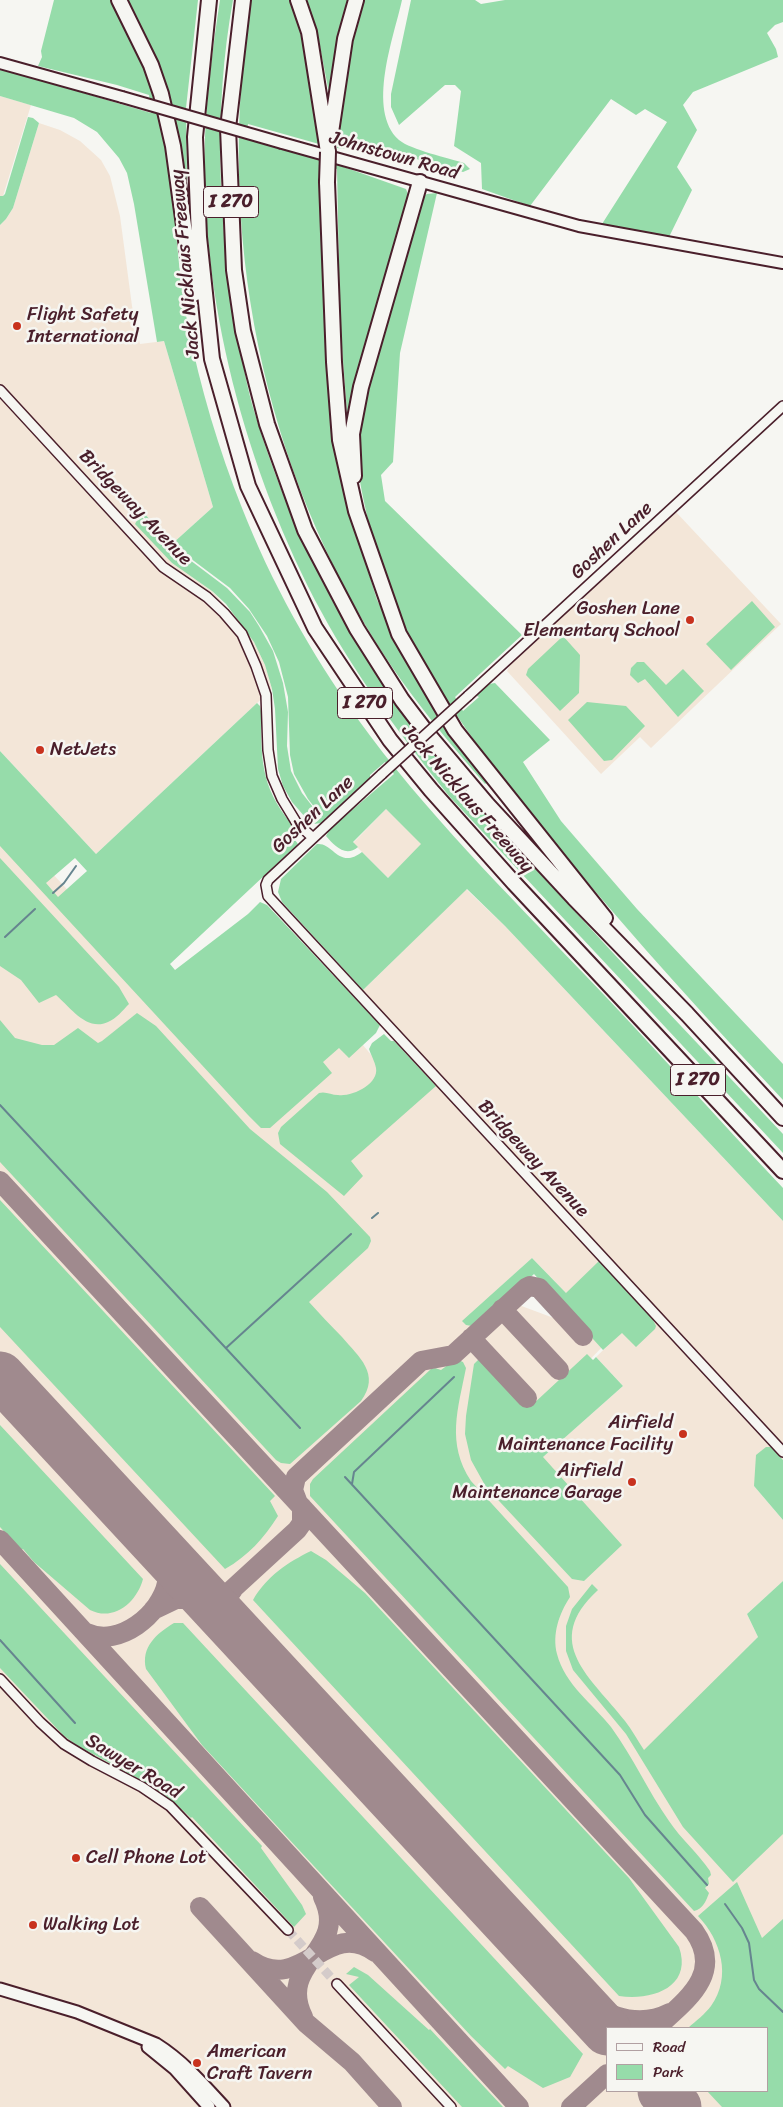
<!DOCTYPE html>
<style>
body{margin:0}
#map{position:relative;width:783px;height:2107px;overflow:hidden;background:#f6f6f2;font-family:Sriracha,sans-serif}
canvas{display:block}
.legend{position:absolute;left:606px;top:2027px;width:162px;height:65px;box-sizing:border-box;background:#f6f6f2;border:1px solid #b1a0a2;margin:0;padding:6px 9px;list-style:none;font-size:15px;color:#4a1f2b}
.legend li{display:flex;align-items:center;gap:10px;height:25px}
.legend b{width:25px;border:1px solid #b1a0a2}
</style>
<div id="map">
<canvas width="783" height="2107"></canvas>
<ul class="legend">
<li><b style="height:6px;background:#f6f6f2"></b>Road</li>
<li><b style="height:14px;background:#96dcaa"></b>Park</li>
</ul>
</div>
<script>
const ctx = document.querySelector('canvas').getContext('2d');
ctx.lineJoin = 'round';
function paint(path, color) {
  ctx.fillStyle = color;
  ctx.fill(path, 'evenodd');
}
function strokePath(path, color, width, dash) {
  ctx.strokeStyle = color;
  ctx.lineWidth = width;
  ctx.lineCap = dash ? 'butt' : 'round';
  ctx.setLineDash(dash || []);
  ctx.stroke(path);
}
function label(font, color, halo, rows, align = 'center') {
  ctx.font = font + ' Sriracha,sans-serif';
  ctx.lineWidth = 5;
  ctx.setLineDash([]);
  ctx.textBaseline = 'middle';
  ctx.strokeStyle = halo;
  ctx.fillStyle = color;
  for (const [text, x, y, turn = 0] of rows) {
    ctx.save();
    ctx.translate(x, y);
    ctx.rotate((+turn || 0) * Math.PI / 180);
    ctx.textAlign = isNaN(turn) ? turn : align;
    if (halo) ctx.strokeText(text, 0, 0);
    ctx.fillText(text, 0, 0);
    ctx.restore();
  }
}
const built = new Path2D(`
 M0 96 31 105 3 196H0Z
 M39 123 60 130 80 141 101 160 110 176 120 216 132 306 140 344 164 341 213 507 172 544 143 512 137 518 172 563 212 591 240 621 254 642 265 665 272 689 96 854 0 751V225L6 219 13 208Z
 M675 511 781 624 651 748 640 737 601 774 507 671 510 665Z
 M386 809 422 844 388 878 353 843Z
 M0 817 268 1106 349 1028 386 1073 436 1086 355 998 466 889 505 926 783 1221V1460L771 1447 754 1486 783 1520V1581L747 1614 758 1637 699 1697 783 1786V2107H0ZM532 1258 566 1293 655 1329 622 1332 596 1357 623 1386 543 1457 483 1469 610 1339 492 1295ZM607 2028H767V2091H607Z`);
const green = new Path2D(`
 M54 0H110C140 48 159 101 168 158 176 213 177 270 188 326 200 387 219 450 242 508 271 582 311 653 357 718 424 811 507 893 586 976 653 1046 717 1118 783 1188V1221L505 926 467 889 363 990 282 902 278 892 281 879 317 844C333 842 339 870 362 852L388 878 421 844 386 809 353 842 358 847C345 858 334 845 326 836L330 829 394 774 385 762 370 775V780L321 823 314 824 322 817 308 799 294 774 290 755 288 697 279 662 267 636 249 609 230 588 182 552 170 545 141 514 143 512 172 544 213 507 164 341 157 342 134 204 127 173 119 158 97 132 74 118 0 96V70L33 78 151 113 149 95 117 85 38 66 42 57 41 51Z
 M126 0H198L186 108 187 179H183L164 82 148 42Z
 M220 0H233C213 110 218 227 238 337 243 363 247 389 255 414 289 526 343 634 413 727 456 785 507 838 557 892 631 973 707 1054 783 1134V1153L449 796C403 738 357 678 322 613 246 472 199 297 205 137 207 91 213 46 220 0Z
 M251 0H293C309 45 318 96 319 144L248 124 246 139 338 165 406 189 409 197 348 425 340 322 337 169 321 165 337 446 347 502 377 600 402 649 489 781 485 784C452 746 419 707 390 664 261 469 214 230 251 0Z
 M307 0H352L331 93H329L318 36Z
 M361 0H402C394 37 366 110 399 140 411 150 449 158 464 163L470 169 463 172 402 155 337 148 339 106 347 54Z
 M411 0H475L481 4 505 0H783V22L775 25 767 33 776 49 778 57 693 92 683 105 697 130 677 167 692 190 669 237 602 224 667 122 645 109 636 115 611 99 530 206 482 189 481 163 454 146 461 91 455 85H445L399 125 391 107V94Z
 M28 117 33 118 39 123 13 208 6 219 0 225V196H3L5 194Z
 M437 193 400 353 393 462 381 475 385 501 522 635 455 697 463 711 479 697 475 695 489 684 495 683 550 740 523 762 561 821 637 909 783 1064V1100C709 1021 637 942 568 859 482 755 393 647 366 511 362 492 357 472 358 453 358 406 372 363 385 319 397 278 410 237 422 197L427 194Z
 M140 515 170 547 182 554 227 588 250 612 259 626 273 651 283 683 288 712 287 746 291 771 302 793 320 816 311 824 292 802 283 786 278 769 275 709 272 689 265 665 254 642 226 604 212 591 172 563 135 524Z
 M752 601 775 627 731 670 706 644Z
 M563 636 580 655 579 693 560 711 526 675 528 669Z
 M637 662H644L666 685 683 669 704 691 678 717 645 679 638 683 630 675 631 668Z
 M587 702 626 706 645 726 612 760 604 761 568 720Z
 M257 703 260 706 261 711C261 766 261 790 299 833L295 840 298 844 170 964 175 970 248 914 260 902 267 905 380 1025 376 1033 349 1058 339 1048 323 1062 332 1073 270 1128H261L248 1115 0 846V751L96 854ZM75 858 87 871 58 897 46 883Z
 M0 858 119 987 129 1004C123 1010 116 1019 108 1022 87 1032 70 1007 56 995L39 1003 21 980 0 966Z
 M137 1013 156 1026 250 1129 327 1192 370 1237 371 1241 368 1248 309 1302C320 1314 331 1326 342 1337 359 1357 381 1374 361 1401L290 1464 281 1463 276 1460 0 1162V1020L15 1038 42 1045H54L78 1028 98 1043 102 1041Z
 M384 1034 391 1041H394L436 1086 351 1161 363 1176 344 1196 280 1144 278 1133 281 1127 319 1093C326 1091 331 1095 338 1095 352 1097 379 1084 376 1068 375 1062 371 1055 369 1049L372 1043Z
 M0 1200 275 1496 270 1501 278 1516C264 1538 248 1556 225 1569L0 1327Z
 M532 1258 566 1293 599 1261 651 1316 656 1326 655 1329 636 1347 622 1333 603 1350 534 1274 478 1327 466 1325 462 1321Z
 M587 1354 593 1360 596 1357 623 1386 543 1457 622 1545 584 1581 572 1579 486 1487 471 1460 465 1434 466 1416 474 1364 479 1359 488 1360 531 1406Z
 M456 1359 463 1362 466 1368C458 1409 446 1443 471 1481L568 1587 570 1597C559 1614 552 1634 557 1654 565 1685 593 1704 611 1727 633 1757 648 1791 669 1821 681 1839 698 1853 710 1871L711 1875 708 1878 709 1884 705 1888 709 1893C706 1901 703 1909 694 1911L310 1496V1484L313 1479 431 1369 435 1368 441 1370Z
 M0 1425 143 1579C137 1602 114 1622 90 1610L34 1562 23 1549 21 1550 0 1527Z
 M766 1447H771L783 1460V1520L754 1486 756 1455Z
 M311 1551 326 1560 365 1593 629 1878 679 1947C693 1987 652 2001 619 1996L253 1600C266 1577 288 1562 311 1551Z
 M0 1564 262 1846 261 1848 302 1905 306 1914 294 1927 192 1817 191 1818 174 1802 152 1786 78 1746 64 1736 0 1668Z
 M783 1581V1834L733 1882 683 1827 626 1734 573 1670 566 1651V1626L572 1609 592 1584 598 1590C540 1643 592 1678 625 1721 632 1730 638 1741 644 1750L758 1637 747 1614Z
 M174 1623H183L583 2054 570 2077 543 2088 508 2066 505 2069 471 2036 202 1745 146 1669C141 1647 156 1634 174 1623Z
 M737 1882 762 1938 783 1919V2107H722L707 2091H767V2028H688C696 2021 705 2014 711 2006 732 1977 721 1940 698 1916Z
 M354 1967 368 1975 429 2030 430 2029 503 2107H462L349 1985 359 1977 346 1974Z`);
const stream = new Path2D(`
 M53 893 64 883 76 866
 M5 937 35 909
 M0 1105 300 1428
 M372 1218 378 1213
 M226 1348 351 1234
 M345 1477 620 1775 645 1815 707 1885
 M352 1484 354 1472 454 1377
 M0 1640 75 1723
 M725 1904 742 1928 749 1943 754 1980 759 1989 783 2012`);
const taxiway = new Path2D(`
 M0 1181 694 1931C725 1974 685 2001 656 2028
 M502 1309 559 1370
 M471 1338 527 1398
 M298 1503 293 1490 296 1477 421 1361 453 1355 526 1288 530 1286 539 1288 583 1336
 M0 1540 519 2107
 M153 1610 176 1599H217L225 1596 297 1530 302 1523V1507
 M230 1624C221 1611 221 1602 232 1591
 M87 1633C119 1648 161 1614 167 1583 170 1566 161 1552 152 1539
 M200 1907 306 2023 352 2062 392 2107
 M252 1961C302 1995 327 1917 375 1952
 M567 1988C597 2011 633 2032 670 2013
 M303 2017C276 1962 350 1951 323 1897
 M605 2029 607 2032
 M571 2107 607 2074`);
const runway = new Path2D(`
 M0 1376 607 2031
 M662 2091 677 2107`);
const tertiaryTunnel = new Path2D(`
 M288 1930 337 1984`);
const tertiary = new Path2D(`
 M0 390 163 567 207 597 224 613 242 634 256 666 266 695 268 750 272 776 282 799 296 822 313 838
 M468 696 783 406
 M382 774 268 880 266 885 268 896 783 1452
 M0 1679 40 1722 64 1744 92 1761 142 1787 170 1806 288 1930
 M337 1984 451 2107`);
const secondary = new Path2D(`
 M0 63 122 97
 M282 143 579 226 783 263`);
const primary = new Path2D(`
 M0 1989 77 2012 156 2044C183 2061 203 2084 224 2107
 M148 2047 175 2069 209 2107`);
const motorway = new Path2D(`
 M119 0 151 65 161 94 173 146 189 262 196 293
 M209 0 195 137 199 237 212 359 248 486 315 628 390 740 431 790 514 883 783 1171
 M243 0 228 128 234 270 243 331 267 424 305 530 357 629 402 700 427 733 487 804 574 898 687 1014 783 1118
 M298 0 309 32 328 152
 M330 139 345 39 356 0
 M327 182 334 362 340 440 356 511 399 634 455 730 605 918
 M354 476 352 434 361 387 420 182`);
const tertiaryBridge = new Path2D(`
 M382 774 468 696`);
const secondaryBridge = new Path2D(`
 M122 97 282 143`);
const motorwayBridge = new Path2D(`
 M327 182 328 152`);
const markers = [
 [17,326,5,"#c8321e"],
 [690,620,5,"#c8321e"],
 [40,750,5,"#c8321e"],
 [683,1434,5,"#c8321e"],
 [632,1482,5,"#c8321e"],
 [76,1858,5,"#c8321e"],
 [33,1925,5,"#c8321e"],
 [197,2063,5,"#c8321e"]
];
const shields = [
 [231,202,55],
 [365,703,55],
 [698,1080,55]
];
const shieldNames = [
 ["I 270",231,202],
 ["I 270",365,703],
 ["I 270",698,1080]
];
const streetNames = [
 ["Johnstown Road",394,156,16],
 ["Jack Nicklaus Freeway",186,264,-95],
 ["Bridgeway Avenue",135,508,46],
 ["Goshen Lane",612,541,-43],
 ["Jack Nicklaus Freeway",467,799,49],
 ["Goshen Lane",313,815,-43],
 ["Bridgeway Avenue",533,1159,47],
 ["Sawyer Road",133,1767,31]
];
const poiNames = [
 ["Flight Safety",27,315],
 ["International",27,337],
 ["Goshen Lane",680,609,"right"],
 ["Elementary School",680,631,"right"],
 ["NetJets",50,750],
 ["Airfield",673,1423,"right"],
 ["Maintenance Facility",673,1445,"right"],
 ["Airfield",622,1471,"right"],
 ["Maintenance Garage",622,1493,"right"],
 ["Cell Phone Lot",86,1858],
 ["Walking Lot",43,1925],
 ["American",207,2052],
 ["Craft Tavern",207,2074]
];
paint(built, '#f3e6d8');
paint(green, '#96dcaa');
strokePath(stream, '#66858f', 2);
strokePath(taxiway, '#a08a8e', 20);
strokePath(runway, '#a08a8e', 49);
strokePath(tertiaryTunnel, '#d4cbca', 9, [9, 4.5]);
strokePath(tertiary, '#4a1f2b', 12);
strokePath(secondary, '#4a1f2b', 14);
strokePath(primary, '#4a1f2b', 15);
strokePath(motorway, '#4a1f2b', 18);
strokePath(tertiary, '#f6f6f2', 9);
strokePath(secondary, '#f6f6f2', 10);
strokePath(primary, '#f6f6f2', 11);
strokePath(motorway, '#f6f6f2', 14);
strokePath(tertiaryBridge, '#4a1f2b', 12, []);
strokePath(secondaryBridge, '#4a1f2b', 14, []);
strokePath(motorwayBridge, '#4a1f2b', 18, []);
strokePath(tertiaryBridge, '#f6f6f2', 9);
strokePath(secondaryBridge, '#f6f6f2', 10);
strokePath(motorwayBridge, '#f6f6f2', 14);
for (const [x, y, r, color] of markers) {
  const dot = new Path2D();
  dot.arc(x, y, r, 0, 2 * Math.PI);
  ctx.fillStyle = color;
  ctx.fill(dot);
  strokePath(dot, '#f6f6f2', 2);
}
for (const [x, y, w] of shields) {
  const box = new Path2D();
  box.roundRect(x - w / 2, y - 15.5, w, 31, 4);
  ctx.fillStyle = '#f6f6f2';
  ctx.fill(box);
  strokePath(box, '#4a1f2b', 1);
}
label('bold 18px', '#4a1f2b', null, shieldNames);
label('19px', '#4a1f2b', '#f6f6f2', streetNames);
label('19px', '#4a1f2b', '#f6f6f2', poiNames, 'left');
</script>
